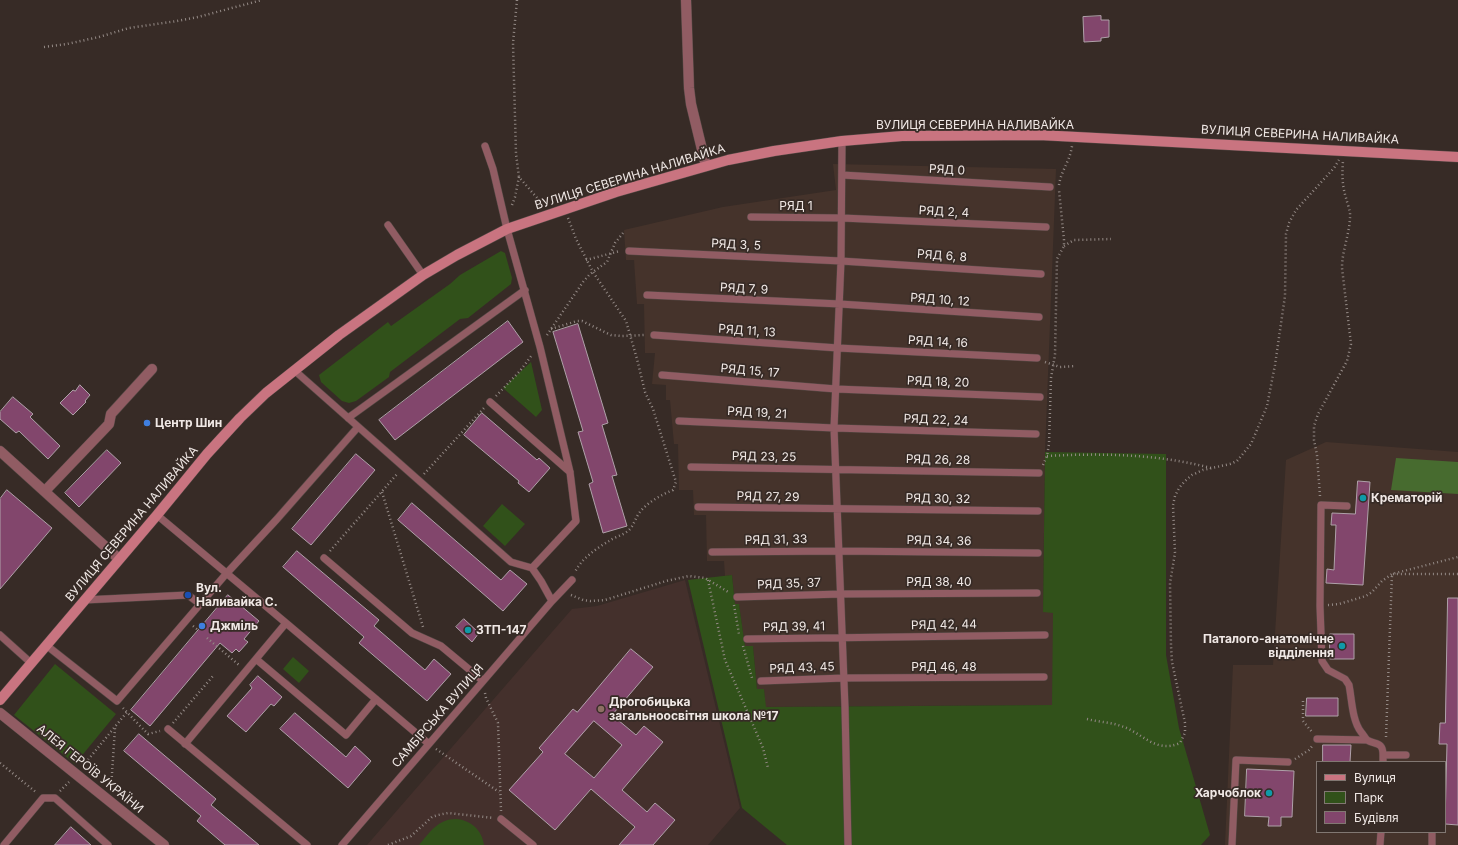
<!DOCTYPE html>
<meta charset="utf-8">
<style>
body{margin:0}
#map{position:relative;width:1458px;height:845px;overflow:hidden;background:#372b26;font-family:Inter,sans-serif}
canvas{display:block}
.legend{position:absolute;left:1316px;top:761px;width:130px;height:72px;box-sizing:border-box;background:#372b26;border:1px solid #817772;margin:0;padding:5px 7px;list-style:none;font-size:12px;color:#f0e8e5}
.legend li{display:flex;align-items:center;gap:8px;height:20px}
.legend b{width:20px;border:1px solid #817772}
</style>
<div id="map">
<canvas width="1458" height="845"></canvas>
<ul class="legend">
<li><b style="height:5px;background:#c97480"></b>Вулиця</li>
<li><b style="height:11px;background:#31511a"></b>Парк</li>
<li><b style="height:11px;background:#82466c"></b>Будівля</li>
</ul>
</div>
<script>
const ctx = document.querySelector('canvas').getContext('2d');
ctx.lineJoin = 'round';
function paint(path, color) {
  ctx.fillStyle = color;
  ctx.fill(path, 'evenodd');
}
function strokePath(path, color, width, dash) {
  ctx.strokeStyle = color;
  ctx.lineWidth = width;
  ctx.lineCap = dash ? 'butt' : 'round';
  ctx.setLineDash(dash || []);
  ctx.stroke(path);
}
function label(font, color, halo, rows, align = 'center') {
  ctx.font = font + ' Inter,sans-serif';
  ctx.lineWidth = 3.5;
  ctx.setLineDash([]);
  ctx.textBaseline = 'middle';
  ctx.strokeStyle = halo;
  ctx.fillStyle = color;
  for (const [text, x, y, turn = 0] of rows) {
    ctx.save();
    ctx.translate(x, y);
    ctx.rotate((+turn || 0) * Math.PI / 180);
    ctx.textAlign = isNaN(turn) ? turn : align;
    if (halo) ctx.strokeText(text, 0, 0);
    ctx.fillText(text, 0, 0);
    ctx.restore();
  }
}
const built = new Path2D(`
 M833 164 1056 169 1045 452 1043 612H1053V705L765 707 764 689H757L753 647H745L739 605H735L732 575 725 576 724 561H707L706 515H694L693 490H679L678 444H674L670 400H666V385L652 384 655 353H645L644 304H637L634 260H626L624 230 723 207 836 190Z
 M1326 442 1458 452V845H1225L1233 665H1273L1286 460ZM1317 762H1445V832H1317Z`);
const education = new Path2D(`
 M685 580 740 808 708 845H367L572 609 597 606Z`);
const green = new Path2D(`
 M501 251 505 253 512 278 511 284 468 318 460 319 390 372 389 377 356 401 349 403 342 401 321 382 319 375 388 322 391 326 450 284 460 275Z
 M531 362 542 410 536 417 503 388Z
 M1045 452 1166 454V655L1179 728 1210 835 1201 845H787L742 808 688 580 732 575 735 604H739L745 646H753L757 689H764L766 707 1052 705 1053 613 1043 612Z
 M502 504 525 524 505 546 483 526Z
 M293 657 309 671 299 683 283 669Z
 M55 664 116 714 75 764 14 715Z
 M456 819C471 820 482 830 484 845H419C430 832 438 819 456 819Z`);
const forest = new Path2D(`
 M1396 458 1458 462V494L1391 490Z`);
const building = new Path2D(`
 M1101 16V20H1109V37L1101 38V41L1084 42 1083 17Z
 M508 321 523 342 395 440 379 420Z
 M578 324 608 423 602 425 617 475 612 476 627 526 603 533 589 484 593 482 578 432 583 431 553 332Z
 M80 385 90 395 85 401 86 402 73 415 60 403 73 390 75 391Z
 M13 397 33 414 30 417 60 446 48 459 19 431 16 433 0 419V412Z
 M482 413 537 460 539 458 550 468 529 492 518 483 519 481 464 435Z
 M107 450 121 463 79 507 65 493Z
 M356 454 375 470 311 545 292 529Z
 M1358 481 1370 482 1363 585 1326 583 1327 569 1334 570 1336 525H1331L1332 513 1355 514Z
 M7 490 52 528 0 589V499Z
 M412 503 501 580 510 570 527 584 503 611 398 520Z
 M297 551 379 620 374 626 425 670 434 659 451 674 427 701 359 643 364 637 283 567Z
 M228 595 259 621 244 639 248 642 239 652 236 649 232 653 220 643 150 726 131 710Z
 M1448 598H1458V825L1445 824 1447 744H1439L1440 723H1445Z
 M464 619 479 633 472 642 456 627Z
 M1330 634H1354V659H1330Z
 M631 649 653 667 612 715 636 735 644 726 663 742 622 790 647 812 655 803 675 820 653 845H619L635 827 591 789 555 830 509 790 543 752 539 748 573 709 577 712ZM594 721 622 745 594 778 565 754Z
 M258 676 282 697 274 706 271 704 246 732 227 716 252 688 250 685Z
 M1307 698H1338V716H1306Z
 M295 713 346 757 355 746 371 761 348 788 280 729Z
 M139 734 216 799 211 805 259 845H225L197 821 201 816 124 751Z
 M1323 745H1351L1350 762H1323Z
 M1247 769 1294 771 1292 817H1281V826H1268L1269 817 1245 816Z
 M71 827 91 845H55Z`);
const path = new Path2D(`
 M517 0 513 43 516 154 519 177 544 206
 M44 47 67 44 99 37 129 28 177 21 198 17 262 0
 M1059 185C1061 171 1070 161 1072 146
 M512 205 515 197 519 177
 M568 218 576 239 593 272 626 321 637 359 645 392 653 409 676 482 673 490C661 495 648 502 640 512 635 518 634 526 628 531 623 535 615 537 609 541 597 548 581 559 575 572
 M1064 246 1074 240 1111 239
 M586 260 620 251
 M551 329 577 321H582L611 335 621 336 645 335
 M547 335 583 282 590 274 607 262 615 243 623 233
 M1045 362 1060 367 1075 366
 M496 396 520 371 532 355
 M1047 456C1103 453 1157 454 1211 468
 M1043 465 1047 456 1049 444 1051 378 1055 355 1057 259 1064 246V240L1059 190
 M424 474 484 408
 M382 492 423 627
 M1320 496 1317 455 1314 440V426L1318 414 1347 361 1351 344 1342 268C1342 249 1351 231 1350 212 1349 208 1347 202 1346 198 1342 185 1342 174 1343 161
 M330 551 398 473
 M708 580 725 660 763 748 768 768
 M571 595 583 600 590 601 605 600 666 581 689 576 705 578 730 593
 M734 605 739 634
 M1328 605 1339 604 1366 596 1372 592 1382 581 1392 574 1458 557
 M193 626 198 630
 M207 638 239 665
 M743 646 752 678
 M485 693 486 698 498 723 501 811
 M1303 701V721L1312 732
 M123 708 143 729
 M1087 719C1098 722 1110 722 1121 726 1142 732 1155 754 1180 743L1185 733V723L1172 662 1171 646 1170 583 1175 553 1173 505 1175 496 1179 488 1185 481 1192 475 1203 470 1230 464 1237 461 1251 444 1267 406 1275 365 1285 296 1286 234 1289 223 1296 210 1334 168 1339 160
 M173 723 213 676
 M145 731 148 734 160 731
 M1386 737 1392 574H1458
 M436 749 499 792
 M1295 759 1309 750 1313 745
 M0 763 37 793
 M83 766 127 712
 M111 789 115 728
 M60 791 69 782
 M388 845 411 836 432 817 438 815 448 813 494 818`);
const lane = new Path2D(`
 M842 141 841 261 834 428 845 707 848 845
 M485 146 493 169 507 229 540 347 570 472 576 521 532 568
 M842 175 1050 187
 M751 217 842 218 1046 227
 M388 225 423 275
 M629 251 841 261 1041 274
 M647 295 840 304 1039 317
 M654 335 838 348 1037 358
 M294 370 511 562 532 568 541 581 552 601
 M662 375 836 389 1040 397
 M490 402 570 472
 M348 418 525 290
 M679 421 834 428 1036 434
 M691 467 1039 473
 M1347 506 1321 505 1320 606 1322 661 1328 670 1345 679 1349 685C1352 700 1352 720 1361 732 1363 734 1365 738 1367 740 1375 745 1383 741 1383 755
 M698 507 1038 511
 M157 515 286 623 429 744
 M712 552 839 551 1038 553
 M324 558 412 633 441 646 483 681
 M737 597 841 594 1037 593
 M84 600 188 595 200 604
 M0 635 31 663
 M747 639 1045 635
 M46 645 117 701 226 574 277 519 358 427
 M256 659 346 735 376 699
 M761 681 844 678 1044 677
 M168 729 307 845
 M1317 739 1367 740
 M185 744 286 623
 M1383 762V755H1406
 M501 819 533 845
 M4 845 43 798H55L108 845
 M342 845 552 601 572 580
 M1232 845 1236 760 1288 762
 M1380 845 1381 832
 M1432 845V832`);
const street = new Path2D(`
 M686 0 689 88 691 104 706 166
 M0 451 119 559
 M45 491 109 424 111 414 152 369
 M0 713 164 845`);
const secondary = new Path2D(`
 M0 700 157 515 207 454 240 418 266 393 339 335 423 275 457 255 507 229 616 192 728 160 774 151 842 141 902 136 1039 135 1458 157`);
const markers = [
 [147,423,4,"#3f7fe0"],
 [1363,498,4,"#0f9aa8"],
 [188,595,4,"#1a4fb4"],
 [202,626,4,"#3f7fe0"],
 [468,630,4,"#0f9aa8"],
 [1342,646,4,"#0f9aa8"],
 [601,709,4,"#8d6e63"],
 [1269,793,4,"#0f9aa8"]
];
const streetNames = [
 ["ВУЛИЦЯ СЕВЕРИНА НАЛИВАЙКА",975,125],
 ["ВУЛИЦЯ СЕВЕРИНА НАЛИВАЙКА",1300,135,3],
 ["РЯД 0",947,170,3],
 ["ВУЛИЦЯ СЕВЕРИНА НАЛИВАЙКА",630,177,-17],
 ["РЯД 1",796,206],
 ["РЯД 2, 4",944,212,3],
 ["РЯД 3, 5",736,245,3],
 ["РЯД 6, 8",942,256,4],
 ["РЯД 7, 9",744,289,3],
 ["РЯД 10, 12",940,300,4],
 ["РЯД 11, 13",747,331,4],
 ["РЯД 14, 16",938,342,3],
 ["РЯД 15, 17",750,371,5],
 ["РЯД 18, 20",938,382,2],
 ["РЯД 19, 21",757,413,3],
 ["РЯД 22, 24",936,420,2],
 ["РЯД 23, 25",764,457,1],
 ["РЯД 26, 28",938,460,1],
 ["РЯД 27, 29",768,497,1],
 ["РЯД 30, 32",938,499,1],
 ["ВУЛИЦЯ СЕВЕРИНА НАЛИВАЙКА",132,524,-50],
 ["РЯД 31, 33",776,540,-1],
 ["РЯД 34, 36",939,541,1],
 ["РЯД 38, 40",939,582],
 ["РЯД 35, 37",789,584,-2],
 ["РЯД 42, 44",944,625,-1],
 ["РЯД 39, 41",794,627,-1],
 ["РЯД 46, 48",944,667],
 ["РЯД 43, 45",802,668,-2],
 ["САМБІРСЬКА ВУЛИЦЯ",438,716,-49],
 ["АЛЕЯ ГЕРОЇВ УКРАЇНИ",90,769,39]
];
const poiNames = [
 ["Центр Шин",155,423],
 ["Крематорій",1371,498],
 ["Вул.",196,588],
 ["Наливайка С.",196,602],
 ["Джміль",210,626],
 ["ЗТП-147",476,630],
 ["Паталого-анатомічне",1334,639,"right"],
 ["відділення",1334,653,"right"],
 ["Дрогобицька",609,702],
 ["загальноосвітня школа №17",609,716],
 ["Харчоблок",1261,793,"right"]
];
paint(built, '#45332b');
paint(education, '#44302c');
paint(green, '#31511a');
paint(forest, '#476b2f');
paint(building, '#82466c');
strokePath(building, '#afa1a9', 1);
strokePath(lane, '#554945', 8);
strokePath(street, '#554945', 11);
strokePath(secondary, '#554945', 11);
strokePath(path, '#948a86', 2.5, [1, 3]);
strokePath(lane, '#915c63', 7);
strokePath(street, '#915c63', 10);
strokePath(secondary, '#c97480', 10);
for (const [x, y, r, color] of markers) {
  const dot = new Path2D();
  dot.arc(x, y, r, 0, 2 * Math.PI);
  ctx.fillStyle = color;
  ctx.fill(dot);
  strokePath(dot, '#372b26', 1.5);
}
label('12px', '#f0e8e5', '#372b26', streetNames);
label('bold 12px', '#f0e8e5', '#372b26', poiNames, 'left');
</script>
